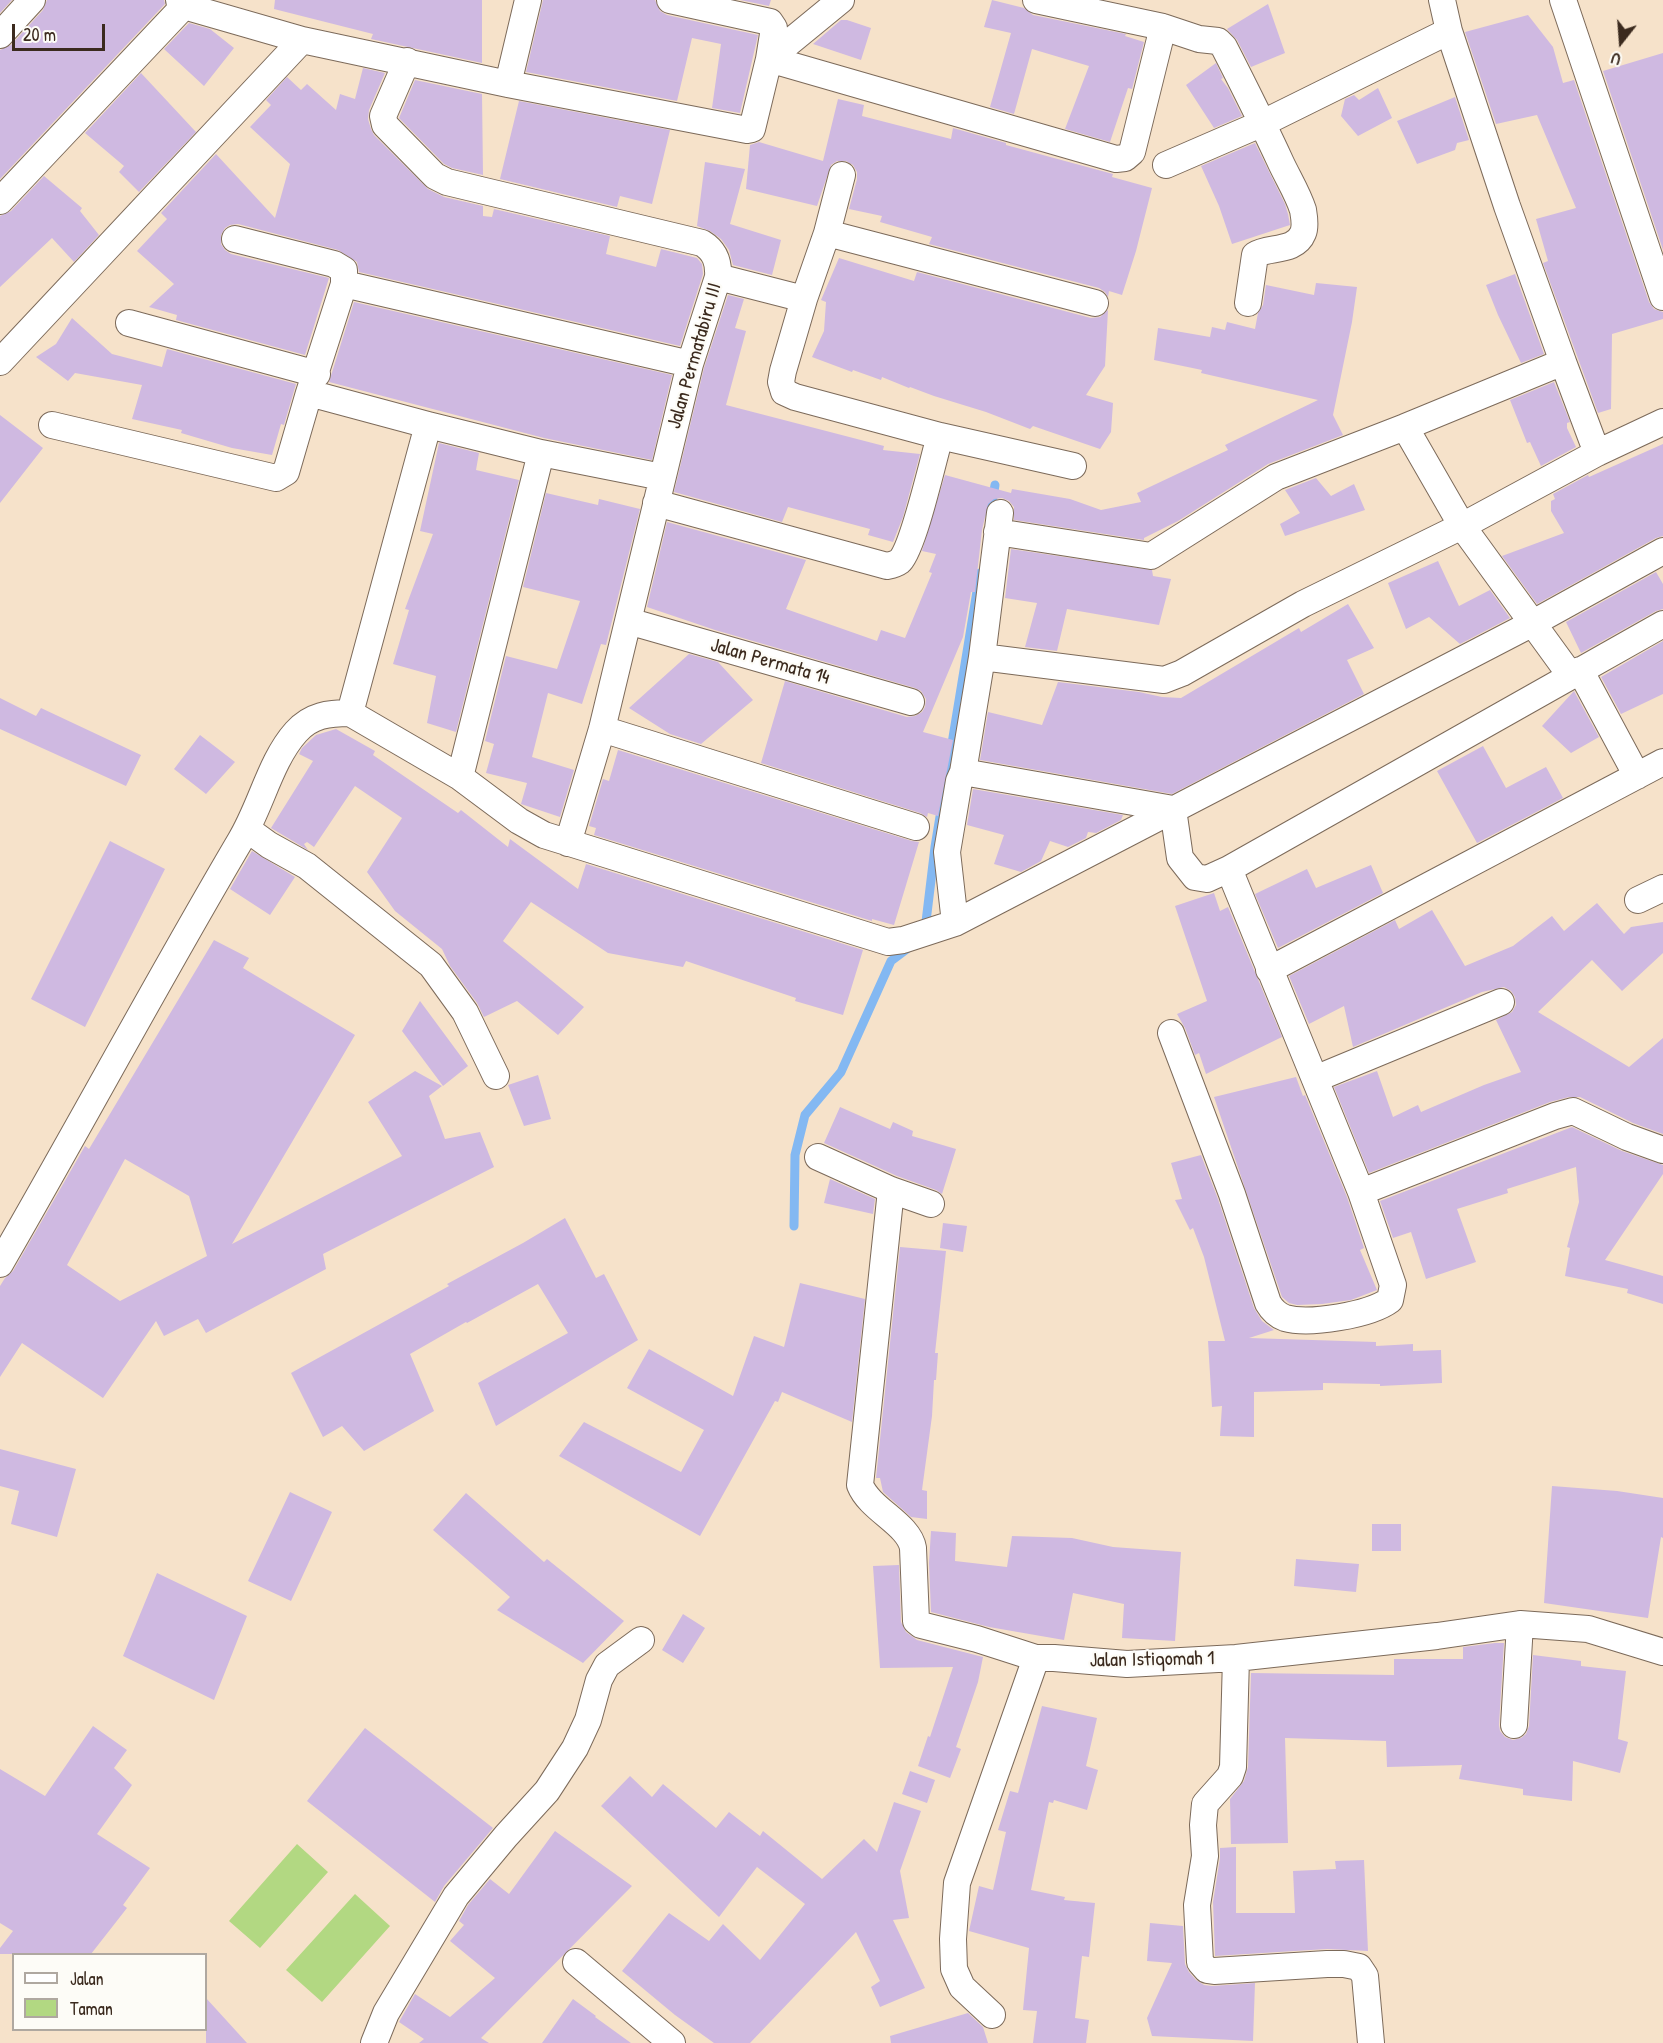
<!DOCTYPE html>
<style>
body{margin:0}
#map{position:relative;width:1663px;height:2043px;overflow:hidden;background:#f6e2ca;font-family:"Patrick Hand",sans-serif}
canvas{display:block}
.legend{position:absolute;left:12px;top:1953px;width:195px;height:78px;box-sizing:border-box;background:#fdfcf7;border:2px solid #afa8a0;margin:0;padding:8px 10px;list-style:none;font-size:18px;color:#3b2a1e}
.legend li{display:flex;align-items:center;gap:12px;height:30px}
.legend b{width:30px;border:2px solid #afa8a0}
.north{position:absolute;left:1591px;top:12px;width:60px;height:60px;-webkit-text-stroke:4px #fdfcf7;paint-order:stroke;rotate:197deg;font-size:16px;font-weight:700;line-height:24px;text-align:center;color:#3b2a1e}
.north::after{content:'';display:block;margin:auto;width:21px;height:27px;background:#3b2a1e;clip-path:polygon(50% 0,100% 100%,50% 72%,0 100%)}
.scale{position:absolute;left:12px;top:24px;width:93px;height:27px;box-sizing:border-box;border:3px solid #3b2a1e;border-top:0;padding-left:8px;font-size:18px;line-height:21px;white-space:nowrap;color:#3b2a1e;-webkit-text-stroke:4px #fdfcf7;paint-order:stroke}
</style>
<div id="map">
<canvas width="1663" height="2043"></canvas>
<ul class="legend">
<li><b style="height:8px;background:#fff"></b>Jalan</li>
<li><b style="height:16px;background:#b2d882"></b>Taman</li>
</ul>
<div class="north">U</div>
<div class="scale">20 m</div>
</div>
<script>
const ctx = document.querySelector('canvas').getContext('2d');
ctx.lineJoin = 'round';
function paint(path, color) {
  ctx.fillStyle = color;
  ctx.fill(path, 'evenodd');
}
function strokePath(path, color, width, dash) {
  ctx.strokeStyle = color;
  ctx.lineWidth = width;
  ctx.lineCap = dash ? 'butt' : 'round';
  ctx.setLineDash(dash || []);
  ctx.stroke(path);
}
function label(font, color, halo, rows, align = 'center') {
  ctx.font = font + ' "Patrick Hand",sans-serif';
  ctx.lineWidth = 4.5;
  ctx.setLineDash([]);
  ctx.textBaseline = 'middle';
  ctx.strokeStyle = halo;
  ctx.fillStyle = color;
  for (const [text, x, y, turn = 0] of rows) {
    ctx.save();
    ctx.translate(x, y);
    ctx.rotate((+turn || 0) * Math.PI / 180);
    ctx.textAlign = isNaN(turn) ? turn : align;
    if (halo) ctx.strokeText(text, 0, 0);
    ctx.fillText(text, 0, 0);
    ctx.restore();
  }
}
const green = new Path2D(`
 M297 1844 328 1872 260 1948 229 1921Z
 M355 1894 390 1926 322 2002 286 1970Z`);
const stream = new Path2D(`
 M990 515 995 485
 M925 930 935 847 980 573
 M794 1226 795 1155 805 1115 841 1072 891 961 911 946`);
const building = new Path2D(`
 M0 0H12L0 13Z
 M47 0H164L165 4 0 179V50L11 45 43 10Z
 M275 0H482V63L371 39 373 34 274 9Z
 M543 0H655L660 11 667 15 758 35 740 113 712 108 721 44 692 38 677 101 526 72Z
 M740 0H771L769 6Z
 M992 0 1024 8 1033 15 1126 34 1125 36 1144 42 1132 89 1128 88 1110 142 1065 129 1089 66 1032 49 1014 114 990 107 1011 33 984 27Z
 M1268 4 1285 53 1251 67 1237 40 1227 29Z
 M1528 15 1553 47 1563 83 1574 80 1649 302 1654 309 1663 312V319L1612 334 1611 409 1598 413 1543 263 1548 261 1536 219 1576 208 1537 115 1496 124 1465 32Z
 M841 20H847L871 28 861 60 813 44Z
 M189 23 210 29 234 48 204 86 164 49Z
 M1663 53V250L1603 71Z
 M1216 63 1223 78 1221 79 1228 88 1242 116 1214 128 1186 85Z
 M363 68 385 73 369 110 368 119 371 129 374 135 428 189 444 197 483 206V216L492 217 494 209 610 236 606 254 656 267 661 249 697 258 702 264 703 274 680 346 359 272 357 262 338 250 238 224 230 225 225 228 221 235V244L225 250 231 254 329 278 305 355 176 320 177 315 149 307 174 284 137 251 167 219 161 213 216 154 275 218 290 164 250 127 271 105 266 100 287 77 301 90 307 84 336 110 340 94 355 99Z
 M141 73 196 132 139 192 119 172 124 166 85 133Z
 M415 80 482 94 483 175 452 168 444 164 399 118Z
 M1378 88 1392 118 1358 136 1341 116 1345 99 1354 95 1359 100Z
 M1455 97 1469 140 1457 143 1455 150 1417 164 1397 121Z
 M838 99 864 105 862 116 951 139 953 128 1006 143V145L1113 174 1112 177 1152 188 1136 251 1122 295 1109 291 1108 297 1105 292 1099 288 929 244 932 237 880 222 882 216 849 209 857 179V172L853 165 846 161H837L831 165 817 206 746 189 750 145 759 142 823 161Z
 M519 101 670 130 652 204 620 196 617 207 500 179Z
 M1255 143 1285 204 1288 214 1290 225 1232 244 1219 206 1201 166Z
 M705 162 745 169 730 224 781 240 772 275 733 265 729 250 721 239 710 231 697 226Z
 M44 176 82 208 80 211 99 235 74 262 52 238 0 287V216L11 211Z
 M839 258 914 281 917 272 1091 318 1100 317 1108 310 1105 366 1086 395 1113 403 1111 432 1100 449 1033 426 1030 429 986 412 934 396 910 387 909 388 882 377 881 380 853 370 852 372 812 357 824 331 826 302 821 300Z
 M1515 274 1544 354 1521 363 1498 315 1486 285Z
 M1316 283 1357 287 1352 322 1333 415 1343 435 1268 464 1178 521 1144 538V540L1014 520V507L1009 501 1002 498 994 499 988 504 982 530 975 592H971L963 637 923 732 953 740 938 816 928 813 927 817 920 813 761 763 785 681 907 717 915 716 922 712 925 707 926 699 921 691 915 688 715 630 647 607 667 522 806 560 786 609 877 641 881 630 905 638 932 573 929 572 936 554 922 551 945 475 1011 493 1012 489 1070 499 1101 510 1141 502 1137 493 1228 450 1225 445 1318 400 1201 373 1202 370 1154 360 1158 328 1210 337 1212 327 1225 330 1227 322 1255 329 1258 313 1263 305 1266 285 1314 295Z
 M728 295 744 299 735 328 746 331 726 405 884 446 883 450 920 454 903 517 893 542 868 535 870 529 788 507 782 522 674 492 704 368Z
 M354 302 672 375 652 460 544 438 329 382Z
 M72 318 112 354 162 367 167 349 296 384 284 425 281 424 272 455 232 448 181 433 182 430 132 419 142 385 75 373 68 381 36 357 56 344Z
 M1554 382 1570 422 1567 423V428L1576 447 1541 466 1530 442 1527 443 1510 400Z
 M0 415 43 448 0 503Z
 M439 443 479 453 476 470 519 480 456 732 427 723 436 676 393 664 409 610 405 609 433 534 420 531Z
 M1663 444V536L1656 538 1537 604 1502 556 1564 533 1551 511V501L1555 499 1553 494 1588 475 1589 477Z
 M1316 478 1331 496 1354 484 1365 510 1285 536 1280 524 1300 513 1285 490Z
 M546 493 598 505 599 499 640 509 606 645 601 644 582 704 548 693 532 757 574 770 560 817 521 804 527 783 486 773 494 744 485 741 506 656 557 669 580 601 523 587Z
 M1011 549 1152 570 1153 576 1171 579 1159 625 1067 609 1057 651 1025 647 1037 603 1005 598Z
 M1438 561 1459 606 1490 590 1510 618 1460 644 1429 617 1406 629 1388 583Z
 M1656 572 1663 584V609L1656 611 1581 653 1566 622Z
 M1348 604 1374 648 1347 660 1364 694 1172 794 980 760 988 712 1042 725 1058 682 1139 692 1162 697 1181 698 1299 628 1301 632Z
 M1663 641V694L1621 714 1601 677Z
 M689 654 718 662 753 700 701 744 670 734 629 708Z
 M1574 691 1599 737 1571 753 1542 726Z
 M0 698 36 716 41 708 141 755 126 786 0 729Z
 M336 729 375 751 373 755 458 813 461 810 508 847 510 839 578 889 586 864 863 950 843 1015 795 1001 796 998 686 961 683 967 608 953 531 902 503 941 584 1007 558 1035 517 1001 484 1017 477 1003 450 966 442 949 395 911 367 872 402 818 355 786 314 847 307 842 304 844 308 850 271 828 313 761 299 754 302 748 316 735Z
 M200 735 235 762 206 794 174 769Z
 M1483 746 1506 788 1546 767 1563 798 1477 843 1437 771Z
 M618 750 912 841 919 842 894 925 872 919V921L594 835 596 828 589 826 603 779 609 781Z
 M973 789 1123 815 1121 820 1096 833 1088 832 1086 838 1068 847 1050 841 1041 861 1021 872 994 864 1004 835 967 825Z
 M110 841 165 869 85 1027 31 999Z
 M252 851 295 877 270 915 230 889Z
 M1371 865 1383 893 1278 948 1255 894 1307 869 1316 888Z
 M1214 893 1220 911 1228 907 1282 1037 1206 1074 1199 1053 1195 1055 1185 1028 1177 1014 1207 1001 1175 906Z
 M1597 903 1624 934 1631 927 1663 922V953L1622 991 1592 960 1538 1012 1629 1067 1663 1038V1134L1633 1123 1580 1097H1569L1550 1102 1369 1173 1334 1087 1377 1071 1393 1117 1418 1105 1421 1112 1484 1085 1521 1072 1496 1020 1512 1012 1516 1005 1515 997 1511 991 1504 987 1482 992 1353 1047 1344 1006 1309 1024 1289 976 1395 920 1399 929 1432 910 1465 966 1513 946 1552 916 1564 931Z
 M214 940 249 958 243 968 355 1035 232 1244 402 1156 368 1102 415 1071 442 1086 429 1096 445 1139 480 1132 494 1167 323 1254 326 1269 206 1333 198 1319 164 1336 156 1321 103 1398 22 1343 0 1377V1286L5 1278 13 1271 85 1146 89 1149ZM125 1159 189 1196 207 1256 120 1301 67 1265Z
 M420 1001 468 1066 443 1086 402 1031Z
 M538 1075 551 1119 524 1126 508 1085Z
 M1296 1077 1303 1096 1305 1095 1347 1197 1364 1248 1360 1250 1377 1290 1351 1300 1322 1304 1297 1305 1289 1303 1282 1297 1214 1097Z
 M840 1107 890 1129 893 1122 913 1131 912 1136 956 1149 942 1194 936 1190 897 1176 824 1143Z
 M1572 1127 1622 1151 1663 1165V1174L1605 1260 1663 1276V1304L1627 1293 1628 1289 1565 1276 1570 1248 1567 1247 1579 1202 1576 1167 1507 1189 1508 1193 1457 1209 1476 1262 1426 1279 1411 1232 1393 1238 1380 1201Z
 M1201 1155 1218 1199 1254 1308 1262 1321 1274 1330 1249 1338 1376 1342V1346L1413 1344V1351L1441 1350 1442 1383 1380 1386V1384L1323 1383V1390L1254 1392V1437L1220 1436 1222 1406 1212 1407 1208 1341H1225L1204 1257 1193 1228 1190 1230 1175 1200 1182 1199 1171 1163Z
 M830 1179 875 1199 873 1214 824 1203Z
 M565 1218 596 1278 604 1274 638 1340 496 1426 478 1383 568 1333 538 1284 467 1323 466 1322 410 1354 434 1411 364 1451 342 1426 323 1437 291 1373 449 1286 447 1284 523 1243Z
 M943 1223 967 1226 963 1252 940 1248Z
 M900 1247 946 1251 935 1353H938L936 1380H934L932 1416 922 1490 927 1491V1519L911 1517 883 1492 880 1478H876Z
 M800 1283 865 1299 852 1422 782 1392 778 1402 775 1401 700 1536 559 1456 584 1422 681 1472 704 1430 627 1388 649 1349 733 1396 754 1336 784 1347Z
 M0 1449 76 1469 57 1537 11 1524 19 1491 0 1486Z
 M1552 1486 1617 1491 1663 1498V1538L1661 1537 1648 1618 1544 1603Z
 M290 1492 332 1512 291 1601 248 1581Z
 M466 1493 544 1562 547 1559 624 1621 583 1663 497 1610 510 1597 433 1530Z
 M1372 1524H1401V1551H1372Z
 M931 1531 956 1533 955 1561 1007 1567 1012 1536 1072 1538 1113 1547 1181 1552 1175 1641 1122 1638 1124 1604 1073 1593 1064 1640 989 1627 931 1612 929 1563Z
 M1296 1559 1359 1564 1356 1592 1294 1586Z
 M899 1565 901 1622 906 1632 917 1640 983 1657 978 1682 956 1747 961 1749 950 1778 918 1766 928 1736 930 1737 953 1667 880 1668 873 1566Z
 M157 1573 247 1616 214 1700 123 1656Z
 M683 1614 705 1628 683 1663 662 1650Z
 M1495 1643H1504L1499 1725 1500 1731 1505 1737 1513 1740 1521 1738 1526 1734 1529 1726 1533 1655 1581 1661V1666L1626 1671 1618 1739 1628 1742 1620 1773 1573 1761 1572 1801 1523 1795V1789L1459 1779 1462 1765 1387 1767 1386 1741 1285 1738 1288 1843 1231 1844 1230 1799 1244 1781 1248 1767 1251 1673 1394 1675V1659H1463V1647Z
 M1042 1706 1097 1718 1086 1766 1098 1770 1087 1810 1054 1800 1053 1803 1049 1802 1031 1890 1065 1897 1064 1900 1095 1903 1089 1957 1082 1956 1075 2018 1089 2020 1086 2043H1033L1037 2011 1023 2010 1029 1948 969 1931 979 1886 993 1890 1006 1832 998 1830 1010 1791 1018 1793Z
 M93 1726 127 1750 114 1768 132 1785 97 1834 150 1868 123 1905 127 1908 91 1954H0V1948L13 1931 0 1923V1769L45 1796Z
 M365 1728 493 1828 444 1886 435 1902 307 1801Z
 M910 1771 935 1780 927 1803 902 1794Z
 M630 1776 652 1797 663 1784 716 1828 729 1812 760 1836 763 1831 822 1879 864 1839 877 1852 894 1802 921 1811 900 1871 909 1918 893 1920 925 1988 880 2007 871 1987 880 1981 856 1932 750 2043H714L675 2015 622 1971 669 1913 709 1941 723 1924 760 1960 805 1904 757 1867 719 1917 601 1806Z
 M555 1831 632 1886 481 2038 489 2043H419L424 2039 399 2022 415 1994 450 2017 495 1978 450 1941 464 1925 459 1921 468 1905 490 1879 509 1894Z
 M1236 1847V1913H1295L1293 1871 1336 1869 1335 1861 1364 1860 1368 1951 1327 1949 1215 1956 1213 1902 1220 1858V1848Z
 M1150 1923 1183 1926 1185 1964 1189 1972 1196 1980 1204 1985 1212 1986 1255 1983 1253 2041 1152 2036 1147 2018 1172 1963 1147 1961Z
 M206 1998 247 2043H206Z
 M573 1999 596 2016 595 2017 631 2043H542Z
 M968 2013 983 2027 988 2043H891L890 2036Z`);
const street = new Path2D(`
 M179 0 184 6 302 40 508 84 747 130 752 129 769 59 774 28 770 22 670 0
 M1563 0 1663 297
 M1163 27 1199 39 1218 41 1224 47C1244 86 1263 124 1281 163 1288 178 1298 194 1303 210 1304 216 1306 226 1303 233 1295 253 1268 246 1255 255L1248 303
 M0 35 32 0
 M769 59 1116 159 1125 158 1132 152 1163 27 1036 0
 M769 59 841 0
 M407 61 383 116 385 125 435 176 447 182 702 243C715 251 719 262 718 277L690 364 602 729 568 843
 M508 84 528 0
 M1166 165 1263 123 1449 31
 M0 201 184 6
 M827 233 842 175
 M235 239 334 264 344 270V284
 M718 277 804 299 827 233 1095 303
 M804 299 783 371 781 382 784 392 795 397 940 436
 M129 323 317 374
 M0 362 302 40
 M1563 362 1597 453
 M309 393 344 284 690 364
 M52 425 276 478 286 472 309 393 428 425 541 453 460 777
 M428 425 350 713 460 777 519 821 544 835 888 942 903 940 955 923 1533 623 1663 551
 M1405 427 1563 362 1507 206 1449 31 1442 0
 M541 453 662 477
 M656 503 887 566C892 565 896 564 900 561 914 546 933 460 940 436L1073 466
 M997 532 1151 556 1276 477 1405 427 1462 526 1571 676 1229 869 1361 1192 1393 1285 1390 1300C1370 1315 1309 1325 1285 1318 1277 1315 1272 1310 1268 1303L1232 1194 1171 1033
 M628 621 911 702
 M982 657 1164 680 1182 673 1303 604 1462 526 1597 453 1663 422
 M1580 670 1637 776
 M1571 676 1663 624
 M602 729 916 827
 M963 772 1173 809 1180 858 1195 877 1207 879 1229 869
 M247 829 269 845 307 866 431 965 465 1012 496 1076
 M1638 900 1663 888
 M955 923 947 852 959 781 963 772 982 657 1000 513
 M1269 970 1663 762
 M1315 1079 1501 1002
 M818 1157 891 1190 931 1204
 M891 1190 860 1485C870 1510 909 1524 913 1548L916 1621 921 1625 977 1639 1036 1658H1054L1127 1664 1236 1658 1437 1636 1520 1624 1588 1629 1663 1652
 M1361 1192 1555 1116 1573 1111 1627 1137 1663 1150
 M0 1264C81 1124 158 980 240 841 261 807 270 761 296 732 311 715 329 713 350 713
 M1236 1658 1233 1767 1230 1776 1205 1804 1203 1825 1205 1856 1197 1905 1200 1962 1207 1970 1214 1971 1327 1964H1344L1359 1967 1365 1976 1371 2043
 M1514 1725 1520 1624
 M576 1962 672 2043
 M992 2015 962 1987 954 1969 953 1939 957 1883 1036 1658
 M374 2043 386 2013 456 1896 506 1836 547 1791 575 1748 588 1720 599 1680 607 1665 641 1640`);
const streetNames = [
 ["Jalan Permatabiru III",695,356,-74],
 ["Jalan Permata 14",770,662,16],
 ["Jalan Istiqomah 1",1152,1660,-1]
];
paint(green, '#b2d882');
strokePath(stream, '#83b8f2', 9);
paint(building, '#cfb9e1');
strokePath(street, '#7c6a5a', 28);
strokePath(street, '#fff', 26);
label('20px', '#3b2a1e', '#fdfcf7', streetNames);
</script>
